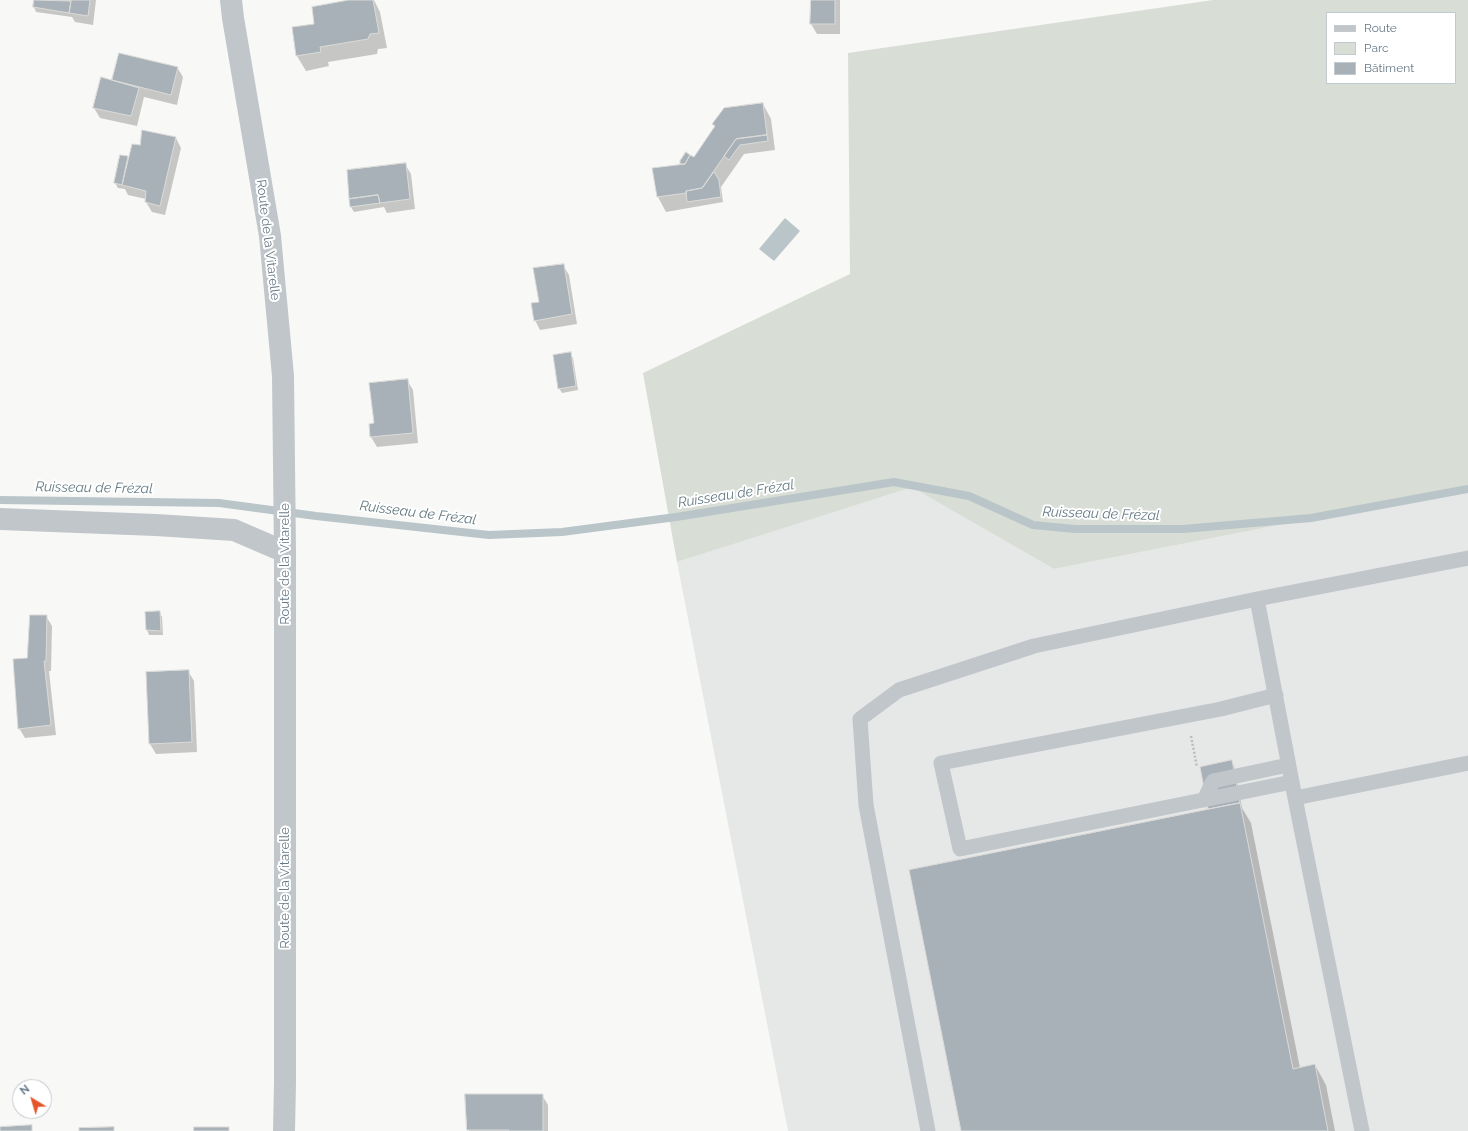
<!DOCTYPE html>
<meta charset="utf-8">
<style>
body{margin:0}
#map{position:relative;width:1468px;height:1131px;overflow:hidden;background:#f8f8f6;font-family:Raleway,sans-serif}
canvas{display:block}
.legend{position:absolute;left:1326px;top:12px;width:130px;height:72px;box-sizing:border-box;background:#fff;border:1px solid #c2c9cf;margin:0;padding:5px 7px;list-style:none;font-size:12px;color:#677987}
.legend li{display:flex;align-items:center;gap:8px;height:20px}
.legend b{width:20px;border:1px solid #c2c9cf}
.north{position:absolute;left:12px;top:1079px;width:40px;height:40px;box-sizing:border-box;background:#fff;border:1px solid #c2c9cf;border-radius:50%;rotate:322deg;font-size:11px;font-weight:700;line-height:16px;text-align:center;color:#677987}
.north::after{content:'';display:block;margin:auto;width:14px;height:18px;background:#e4552a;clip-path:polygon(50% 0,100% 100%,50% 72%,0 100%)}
</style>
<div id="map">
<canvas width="1468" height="1131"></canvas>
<ul class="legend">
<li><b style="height:5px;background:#c1c6ca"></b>Route</li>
<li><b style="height:11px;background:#d8ddd5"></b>Parc</li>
<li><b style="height:11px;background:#a8b1b7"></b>Bâtiment</li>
</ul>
<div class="north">N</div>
</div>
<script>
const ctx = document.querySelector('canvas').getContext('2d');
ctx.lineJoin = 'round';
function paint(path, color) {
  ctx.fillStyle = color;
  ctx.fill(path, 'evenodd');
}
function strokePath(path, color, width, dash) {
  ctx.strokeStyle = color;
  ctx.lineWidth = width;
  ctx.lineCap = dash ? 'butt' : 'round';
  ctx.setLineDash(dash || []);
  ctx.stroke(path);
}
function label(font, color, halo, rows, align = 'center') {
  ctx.font = font + ' Raleway,sans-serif';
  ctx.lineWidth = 4;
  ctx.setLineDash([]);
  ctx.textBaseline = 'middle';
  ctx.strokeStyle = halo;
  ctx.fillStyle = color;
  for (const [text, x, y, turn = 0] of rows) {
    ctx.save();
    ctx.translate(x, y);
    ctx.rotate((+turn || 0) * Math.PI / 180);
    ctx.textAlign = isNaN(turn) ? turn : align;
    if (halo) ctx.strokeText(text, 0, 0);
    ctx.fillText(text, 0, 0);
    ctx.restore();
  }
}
const built = new Path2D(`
 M912 486 1054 569 1468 488V1131H788L677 562Z`);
const green = new Path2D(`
 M1213 0H1468V488L1054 569 912 487 677 562 643 373 850 274 848 53ZM1327 13H1455V83H1327Z`);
const water = new Path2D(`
 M785 218 800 231 774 261 759 249Z`);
const shadow = new Path2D(`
 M35 0H96L93 25 75 22 72 17 36 12 34 7Z
 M354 0H374L380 12 387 48 378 49 377 54 328 62 329 66 306 71 297 56 293 28 315 24Z
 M811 0H840V34H817L811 24Z
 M120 54 177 67 183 77 177 105 144 97 137 126 100 118 94 108 112 82Z
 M763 104 771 119 775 150 744 154 721 187 723 202 666 212 658 197 682 165 681 164 694 158 716 128 713 124Z
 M176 138 181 148 165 215 152 212 146 202V199L128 195 125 189 118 188 115 183 127 157 129 159Z
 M405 164 411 174 415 209 387 213 384 207 354 212 351 207 348 171Z
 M563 265 569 275 577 324 540 330 535 320 540 303Z
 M570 354 573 358 578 390 562 393 559 388Z
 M407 380 413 390 418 443 377 447 371 437 375 424Z
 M159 612 162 617 163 635H149L147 630Z
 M46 616 52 626 51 671H49L56 735 25 738 19 728 28 659Z
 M188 671 194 681 197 752 156 754 150 744 147 673Z
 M1231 761 1234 766 1242 808 1251 823 1300 1068 1315 1065 1326 1085 1335 1131H962L1210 810 1209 809Z
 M466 1095H542L548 1105V1131H469Z`);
const stream = new Path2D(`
 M0 500 219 503 316 516 489 535 562 532 676 517 894 482 969 496 1033 525 1075 529H1183L1311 518 1468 489`);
const building = new Path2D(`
 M34 0 71 1 69 13 33 7Z
 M63 0H90L88 16 69 13 71 1Z
 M349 0H373L379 33 370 34 368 39 320 47 321 52 296 56 292 27 314 24 312 7Z
 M811 0H835V24H810Z
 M119 53 178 67 171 95 112 80Z
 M101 77 139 88 131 116 93 108Z
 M763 103 767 135 736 139 702 188 686 191V193L657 197 652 168 685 164 690 155 694 157 715 126 712 124 724 108Z
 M142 130 176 137 160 206 145 202 146 191 122 185 132 144 140 145Z
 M767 135 768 141 740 145 729 160 724 156 736 139Z
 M686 152 690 155 685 164H680V161Z
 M120 155 128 156 122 185 114 183Z
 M406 163 410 199 380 203 378 195 349 199 347 170Z
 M714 172 719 180 721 197 687 202 686 191 702 188Z
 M378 195 380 203 350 207 349 199Z
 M564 264 572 314 534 321 531 303 539 302 533 268Z
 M571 352 576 386 558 389 553 355Z
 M408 379 413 433 370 437 369 424 374 423 369 383Z
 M160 611 161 631 146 630 145 612Z
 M30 615H47L46 661H44L51 725 18 729 13 659 27 658Z
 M189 670 192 742 149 744 146 672Z
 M1232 760 1240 803 1208 809 1200 767Z
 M1240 803 1293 1069 1315 1064 1328 1131H961L909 870Z
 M465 1094H543V1131H509V1130H467Z
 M32 1125V1131H0V1127Z
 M114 1127V1131H79V1128Z
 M194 1127H229V1131H194Z`);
const path = new Path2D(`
 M1191 736 1197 767`);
const service = new Path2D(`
 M1257 599 1295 798 1468 763
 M1276 695 1221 709 941 763 960 849 1292 782
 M1295 798 1362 1131
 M1204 800 1213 781 1288 765
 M928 1131 866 805 860 719 899 690 1034 646 1257 599 1468 558`);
const minor = new Path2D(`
 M0 519 156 525 234 530 285 552`);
const tertiary = new Path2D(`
 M231 0 233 18 270 236 283 376 285 552V1082L284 1131`);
const streetNames = [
 ["Route de la Vitarelle",268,240,83],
 ["Route de la Vitarelle",285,564,-90],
 ["Route de la Vitarelle",285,888,-90]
];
const waterNames = [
 ["Ruisseau de Frézal",94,488,1],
 ["Ruisseau de Frézal",736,494,-9],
 ["Ruisseau de Frézal",418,513,7],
 ["Ruisseau de Frézal",1101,514,2]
];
paint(built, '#e6e7e7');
paint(green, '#d8ddd5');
paint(water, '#b9c5c9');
paint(shadow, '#0003');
strokePath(stream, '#b9c5c9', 8);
paint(building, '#a8b1b7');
strokePath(building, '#dadad8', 1);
strokePath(path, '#b9bdc0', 2.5, [2, 2]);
strokePath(service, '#c1c6ca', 15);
strokePath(minor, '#c1c6ca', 22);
strokePath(tertiary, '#c1c6ca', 22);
label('13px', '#677987', '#fff', streetNames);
label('italic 14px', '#637a83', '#fff', waterNames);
</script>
